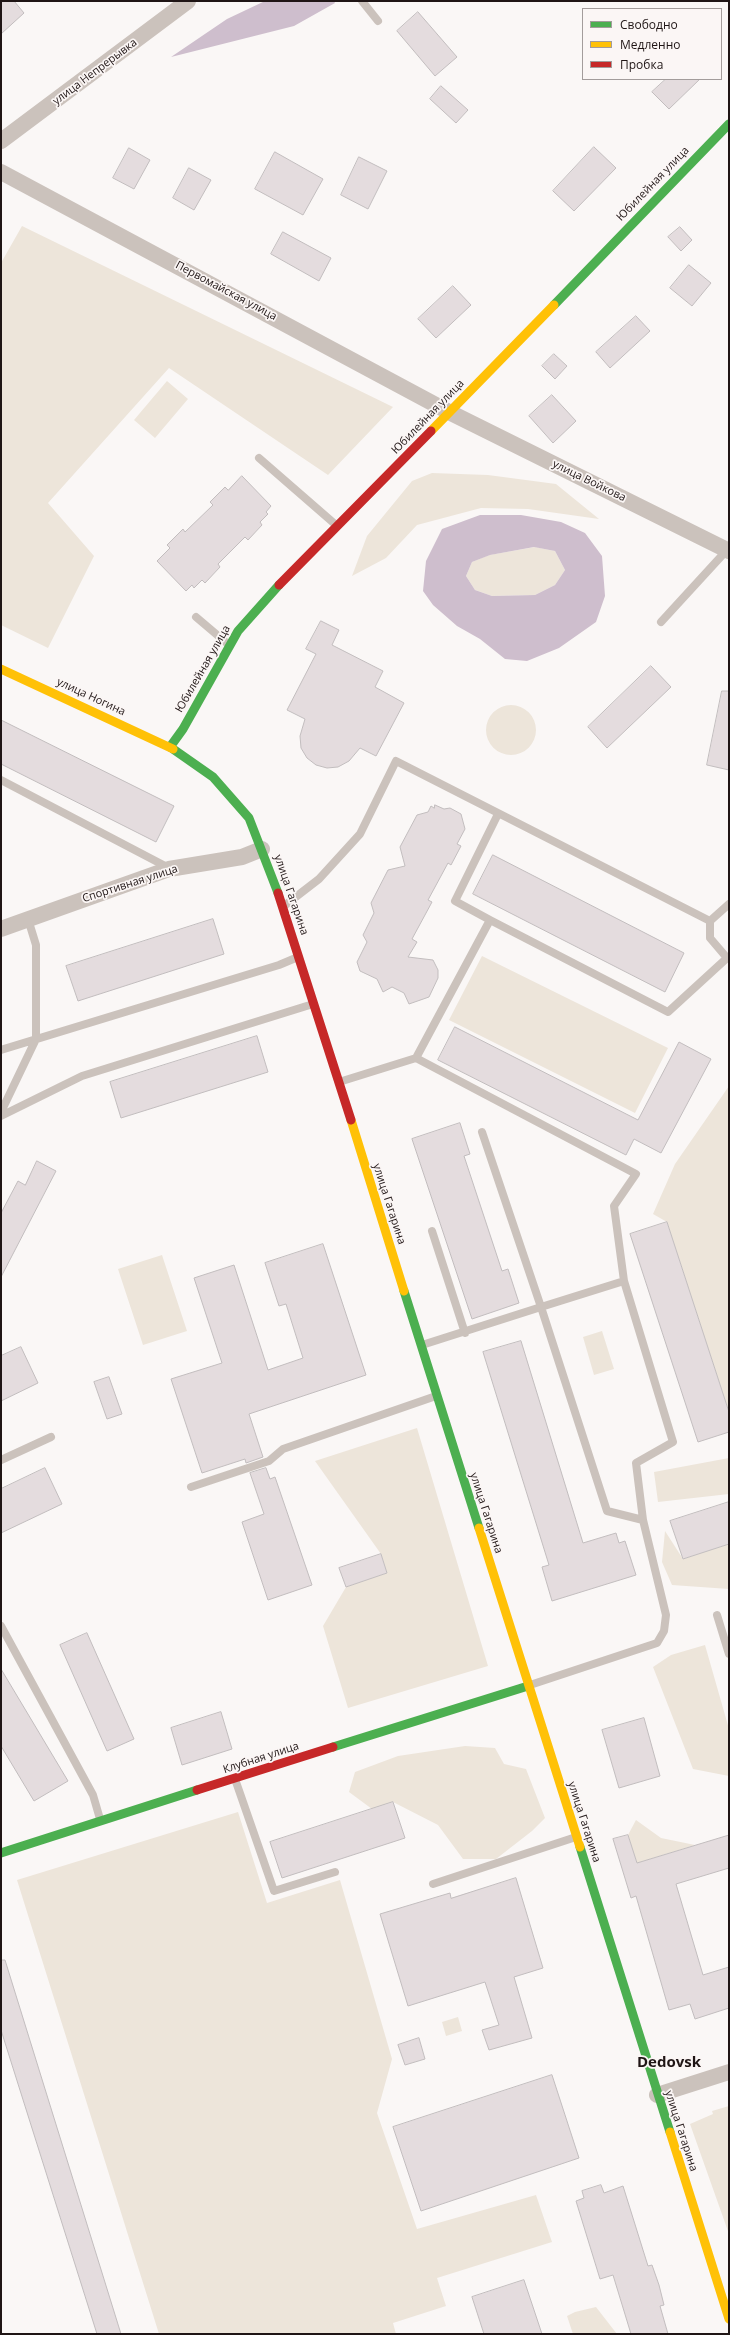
<!DOCTYPE html>
<meta charset="utf-8">
<style>
body{margin:0}
#map{position:relative;width:730px;height:2335px;overflow:hidden;background:#faf7f6;font-family:"Open Sans",sans-serif}
canvas{display:block}
.frame{position:absolute;inset:0;border:2px solid #1f1515;pointer-events:none}
.legend{position:absolute;left:582px;top:8px;width:140px;height:72px;box-sizing:border-box;background:#fbf6f5;border:1px solid #a39c9b;margin:0;padding:5px 7px;list-style:none;font-size:12px;color:#1f1515}
.legend li{display:flex;align-items:center;gap:8px;height:20px}
.legend b{width:20px;border:1px solid #a39c9b}
</style>
<div id="map">
<canvas width="730" height="2335"></canvas>
<div class="frame"></div>
<ul class="legend">
<li><b style="height:5px;background:#4caf50"></b>Свободно</li>
<li><b style="height:5px;background:#ffc107"></b>Медленно</li>
<li><b style="height:5px;background:#c62828"></b>Пробка</li>
</ul>
</div>
<script>
const ctx = document.querySelector('canvas').getContext('2d');
ctx.lineJoin = 'round';
function paint(path, color) {
  ctx.fillStyle = color;
  ctx.fill(path, 'evenodd');
}
function strokePath(path, color, width, dash) {
  ctx.strokeStyle = color;
  ctx.lineWidth = width;
  ctx.lineCap = dash ? 'butt' : 'round';
  ctx.setLineDash(dash || []);
  ctx.stroke(path);
}
function label(font, color, halo, rows, align = 'center') {
  ctx.font = font + ' "Open Sans",sans-serif';
  ctx.lineWidth = 3.5;
  ctx.setLineDash([]);
  ctx.textBaseline = 'middle';
  ctx.strokeStyle = halo;
  ctx.fillStyle = color;
  for (const [text, x, y, turn = 0] of rows) {
    ctx.save();
    ctx.translate(x, y);
    ctx.rotate((+turn || 0) * Math.PI / 180);
    ctx.textAlign = isNaN(turn) ? turn : align;
    if (halo) ctx.strokeText(text, 0, 0);
    ctx.fillText(text, 0, 0);
    ctx.restore();
  }
}
const green = new Path2D(`
 M22 226 393 407 328 475 169 368 48 503 94 556 48 648 1 625V263Z
 M167 381 188 399 155 438 134 420Z
 M432 473 488 475 556 484 599 519 528 509 481 508 417 525 386 558 352 576 367 536 412 481Z
 M535 547 555 551 565 570 555 585 535 595 492 596 475 590 466 576 472 562 489 555Z
 M486 730a25 25 0 1 1 50 0a25 25 0 1 1-50 0Z
 M482 956 668 1048 635 1113 449 1020Z
 M729 1086V1412L667 1222 653 1214 675 1164Z
 M162 1255 187 1331 143 1345 118 1269Z
 M602 1331 614 1369 594 1375 583 1337Z
 M417 1428 488 1666 348 1708 323 1626 346 1587 387 1573 381 1554 315 1461Z
 M729 1458V1494L658 1502 654 1472Z
 M665 1531 683 1559 729 1544V1589L672 1585 662 1562Z
 M705 1645 729 1729V1776L693 1769 653 1667 671 1655Z
 M465 1746 495 1748 504 1764 526 1769 545 1818 532 1831 496 1859H463L438 1825 393 1802 372 1809 349 1792 355 1772 398 1756Z
 M238 1812 267 1903 340 1880 392 2059 377 2113 417 2229 536 2195 552 2242 437 2278 446 2306 393 2323 396 2334H159L17 1880Z
 M636 1820 661 1838 695 1845 637 1863 628 1835Z
 M458 2017 462 2031 446 2036 442 2022Z
 M729 2106V2234L690 2124 713 2114 712 2111Z
 M596 2307 617 2334H573L567 2316 575 2312Z`);
const water = new Path2D(`
 M265 1H334L335 3 294 26 171 57 227 19Z
 M480 515H521L561 522 585 533 602 556 605 596 596 622 559 648 527 661 505 659 480 639 457 626 433 605 423 591 426 561 442 529ZM534 547 555 551 565 570 555 585 535 595 492 596 475 590 466 576 472 562 490 555Z`);
const building = new Path2D(`
 M1 1H14L24 13 1 34Z
 M418 12 457 57 435 76 397 31Z
 M666 79H700L669 109 652 92Z
 M441 86 468 110 456 123 430 99Z
 M594 147 616 168 574 211 553 191Z
 M129 148 150 160 134 189 113 178Z
 M275 152 323 179 303 215 255 189Z
 M359 157 387 171 368 209 341 195Z
 M189 168 211 180 194 210 173 198Z
 M680 227 692 240 681 251 668 237Z
 M283 232 331 258 319 281 271 254Z
 M689 265 711 283 692 306 670 288Z
 M453 286 471 305 436 338 418 319Z
 M636 316 650 331 610 368 596 352Z
 M554 354 567 366 555 379 542 366Z
 M552 395 576 421 553 443 529 416Z
 M242 476 271 506 266 512 268 514 260 522 262 525 248 540 245 537 218 564 220 567 205 583 202 580 194 588 192 585 186 591 157 561 170 548 167 545 183 529 185 532 213 505 210 502 225 487 228 490Z
 M321 621 339 630 332 645 383 671 375 687 404 703 376 756 360 748 349 761 338 767 327 768 316 765 307 758 301 748 300 736 305 719 287 710 316 654 306 649Z
 M651 666 671 687 607 748 588 727Z
 M722 691H729V770L707 765Z
 M1 720 174 806 156 842 1 764Z
 M435 805 444 809 450 808 461 814 465 829 457 844 461 846 451 865 448 863 428 900 432 902 412 939 417 942 408 957 433 960 438 970V978L429 997 409 1004 404 993 392 987 383 992 377 979 360 971 357 962 367 942 363 935 374 913 371 903 388 870 405 866 400 847 417 815 428 812 431 806 434 808Z
 M493 855 684 953 665 992 473 894Z
 M213 919 224 954 78 1001 66 966Z
 M455 1027 638 1120 679 1042 711 1059 661 1153 634 1139 626 1155 438 1060Z
 M257 1036 268 1072 121 1118 110 1082Z
 M460 1123 470 1154 464 1156 502 1271 508 1269 519 1303 472 1319 412 1139Z
 M37 1161 56 1171 1 1277V1213L18 1181 25 1185Z
 M667 1222 729 1412V1432L698 1442 630 1234Z
 M323 1244 366 1375 249 1414 263 1457 246 1463 245 1459 202 1473 171 1379 222 1363 194 1278 234 1265 268 1370 303 1358 286 1304 279 1306 265 1263Z
 M521 1341 583 1543 616 1533 619 1543 625 1541 636 1575 552 1601 542 1567 549 1565 483 1352Z
 M21 1347 38 1383 1 1401V1356Z
 M109 1377 122 1414 107 1419 94 1382Z
 M45 1468 62 1504 1 1533V1489Z
 M266 1468 270 1479 275 1477 312 1585 268 1600 242 1522 264 1514 250 1473Z
 M729 1502V1544L683 1559 670 1521Z
 M381 1554 387 1573 346 1587 339 1568Z
 M87 1633 134 1739 107 1751 60 1645Z
 M1 1669 68 1781 34 1801 1 1746Z
 M221 1712 232 1749 182 1765 171 1728Z
 M644 1718 660 1776 619 1788 602 1730Z
 M393 1802 405 1838 282 1878 270 1842Z
 M628 1835 637 1863 729 1835V1868L676 1884 703 1975 729 1967V2008L695 2019 690 2004 669 2010 636 1896 631 1898 613 1839Z
 M516 1878 543 1968 514 1977 532 2038 489 2050 482 2030 499 2025 485 1982 408 2006 380 1914 450 1893 451 1898Z
 M1 1960H5L121 2334H97L1 2030Z
 M419 2038 425 2059 405 2065 398 2045Z
 M552 2075 579 2158 421 2211 393 2127Z
 M601 2185 604 2193 623 2186 648 2266 652 2265 659 2285 664 2305 660 2306 668 2334H631L613 2275 600 2279 576 2201 584 2198 582 2191Z
 M524 2280 542 2334H484L472 2297Z`);
const lane = new Path2D(`
 M362 1 378 21
 M259 458 336 525
 M196 617 229 645
 M661 622 727 550
 M1 780 169 868
 M284 906 319 879 360 834 396 761 710 921 729 904
 M490 920 668 1012 727 958 710 938V921
 M1 1050 279 965 298 957
 M416 1058 490 920 455 901 498 814
 M339 1082 416 1058 636 1174 614 1206 624 1281
 M1 1112 36 1039V945L28 919
 M1 1116 82 1076 313 1004
 M482 1132 541 1307 624 1281 673 1442 636 1463 643 1520
 M432 1231 465 1333
 M422 1345 541 1307 607 1511 643 1520 666 1615 664 1631 657 1643 530 1685
 M1 1460 51 1437
 M191 1487 269 1461 283 1449 436 1396
 M717 1615 729 1654
 M1 1626 93 1795 100 1819
 M235 1779 274 1891 335 1872
 M433 1884 576 1837`);
const street = new Path2D(`
 M1 141 188 1
 M1 172 449 412 729 551
 M1 929 169 869 242 857 262 849
 M657 2095 729 2072`);
const fast = new Path2D(`
 M554 305 729 124
 M170 747 183 729 238 631 279 585
 M173 749 213 777 249 818 278 893
 M404 1291 479 1528
 M333 1747 528 1686
 M580 1847 670 2132
 M1 1853 197 1790`);
const slow = new Path2D(`
 M431 431 554 305
 M1 669 173 749
 M351 1120 404 1291
 M479 1528 580 1847
 M670 2132 729 2319`);
const jam = new Path2D(`
 M279 585 431 431
 M278 893 351 1120
 M197 1790 333 1747`);
const streetNames = [
 ["улица Непрерывка",95,72,-37],
 ["Юбилейная улица",653,184,-46],
 ["Первомайская улица",226,291,28],
 ["Юбилейная улица",428,417,-46],
 ["улица Войкова",589,481,26],
 ["Юбилейная улица",203,669,-60],
 ["улица Ногина",91,697,25],
 ["Спортивная улица",130,884,-18],
 ["улица Гагарина",291,895,71],
 ["улица Гагарина",389,1204,72],
 ["улица Гагарина",486,1513,72],
 ["Клубная улица",261,1758,-18],
 ["улица Гагарина",584,1822,72],
 ["улица Гагарина",681,2131,72]
];
const districtNames = [
 ["Dedovsk",669,2063]
];
paint(green, '#ede5da');
paint(water, '#cebecd');
paint(building, '#e4dcde');
strokePath(building, '#c2bdbe', 1);
strokePath(lane, '#cbc2bc', 8);
strokePath(street, '#cbc2bc', 16);
strokePath(fast, '#4caf50', 9);
strokePath(slow, '#ffc107', 9);
strokePath(jam, '#c62828', 9);
label('11px', '#1f1515', '#fbf6f5', streetNames);
label('bold 15px', '#1f1515', '#fbf6f5', districtNames);
</script>
